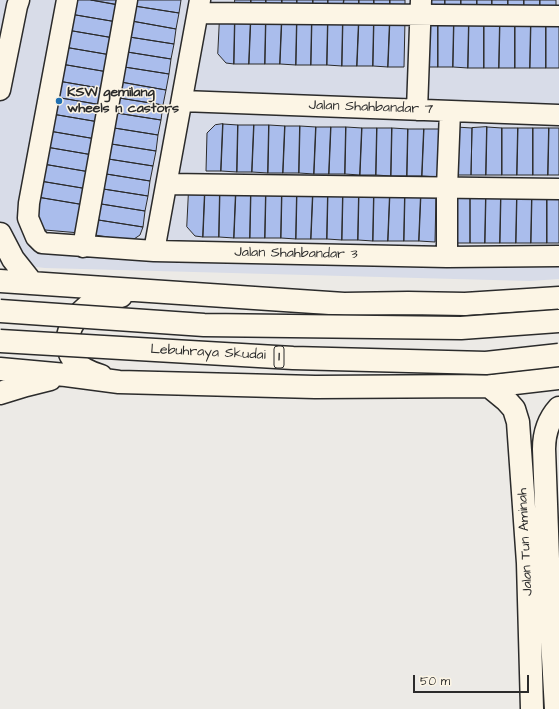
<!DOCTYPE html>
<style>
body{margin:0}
#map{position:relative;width:559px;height:709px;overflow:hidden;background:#eceae6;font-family:"Architects Daughter",sans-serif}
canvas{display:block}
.scale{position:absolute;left:413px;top:675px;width:116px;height:18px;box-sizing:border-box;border:2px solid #2b2b2b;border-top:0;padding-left:5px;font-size:12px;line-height:14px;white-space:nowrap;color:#2b2b2b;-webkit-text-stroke:3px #fcf5e5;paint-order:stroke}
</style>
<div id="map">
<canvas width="559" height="709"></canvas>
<div class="scale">50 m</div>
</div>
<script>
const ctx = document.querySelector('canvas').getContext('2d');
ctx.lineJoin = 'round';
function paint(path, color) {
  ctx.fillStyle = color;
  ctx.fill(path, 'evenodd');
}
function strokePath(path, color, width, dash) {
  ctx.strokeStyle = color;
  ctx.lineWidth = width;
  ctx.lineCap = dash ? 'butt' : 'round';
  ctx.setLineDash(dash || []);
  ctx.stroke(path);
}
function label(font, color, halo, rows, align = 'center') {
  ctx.font = font + ' "Architects Daughter",sans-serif';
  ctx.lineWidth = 3;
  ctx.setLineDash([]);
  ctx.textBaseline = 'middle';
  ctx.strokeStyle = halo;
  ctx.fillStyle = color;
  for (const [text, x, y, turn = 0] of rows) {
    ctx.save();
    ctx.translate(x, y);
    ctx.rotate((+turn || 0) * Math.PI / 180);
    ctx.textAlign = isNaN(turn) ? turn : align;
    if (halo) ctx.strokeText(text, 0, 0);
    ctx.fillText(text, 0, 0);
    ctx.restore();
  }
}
const built = new Path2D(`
 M0 0H559V279L530 281 45 268 0 263Z`);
const building = new Path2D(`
 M72 0H91L120 5 117 22 70 14Z
 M91 0H121L120 5Z
 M129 0H181L179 13 128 5Z
 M235 0H251V4L235 3Z
 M251 0H266V4H251Z
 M266 0H282V5L266 4Z
 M282 0H297V6L282 5Z
 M297 0H313V6H297Z
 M313 0H328V7L313 6Z
 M328 0H344L343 7H328Z
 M344 0H359V8L343 7Z
 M359 0H374V8H359Z
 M374 0H390V9L374 8Z
 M390 0H405V9H390Z
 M429 0H445V9H429Z
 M445 0H461V8L445 9Z
 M461 0H477V8H461Z
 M477 0H492V8H477Z
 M492 0H508V8H492Z
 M508 0H524V8H508Z
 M524 0H540V7L524 8Z
 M540 0H556V7H540Z
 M128 5 179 13 176 29 126 20Z
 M70 14 117 22 114 38 67 30Z
 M220 16H235L234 64 226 63 218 54Z
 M235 16H251L249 64H234Z
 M251 16 266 17 265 64H249Z
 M266 17H282L280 64H265Z
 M282 17 297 18 296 65 280 64Z
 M297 18H312L311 65H296Z
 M312 18H328L327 65H311Z
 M328 18H343L342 66 327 65Z
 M343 18 359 19 357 66H342Z
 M359 19H374L373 66H357Z
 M374 19H390L388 67 373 66Z
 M390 19 405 20 404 67H388Z
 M126 20 176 29 174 44 123 36Z
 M423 20H438V67H422Z
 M438 20H454L453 67H438Z
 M454 20H469L468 68 453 67Z
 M469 20H484V68H468Z
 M484 20 500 21 499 68H484Z
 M500 21H515V68H499Z
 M515 21H531L530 68H515Z
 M531 21H546V68H530Z
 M546 21H559V68H546Z
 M67 30 114 38 111 55 64 47Z
 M123 36 174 44 171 59 121 51Z
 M64 47 111 55 108 72 61 64Z
 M121 51 171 59 169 74 118 66Z
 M61 64 108 72 105 89 58 81Z
 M118 66 169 74 166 90 115 81Z
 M58 81 105 89 102 105 55 97Z
 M115 81 166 90 163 105 113 97Z
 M55 97 102 105 99 122 52 114Z
 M113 97 163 105 161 120 110 112Z
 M110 112 161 120 158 135 108 127Z
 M52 114 99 122 96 139 49 131Z
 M223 124 221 171H206L207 133 215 125Z
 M223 124 238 125 237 172 221 171Z
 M238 125H254L252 172H237Z
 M254 125H269L268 173 252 172Z
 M269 125 285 126 283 173H268Z
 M285 126H300L299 173H283Z
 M300 126 316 127 314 174 299 173Z
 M108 127 158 135 156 151 105 143Z
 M316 127H331L329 174H314Z
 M331 127H346L345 174H329Z
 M346 127 362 128 360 175 345 174Z
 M456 127 472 128 471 175H455Z
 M487 127 486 175H471L472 128Z
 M487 127 502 128V175H486Z
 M362 128H377L376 175H360Z
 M377 128H392L391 176 376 175Z
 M392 128 408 129 407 176H391Z
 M502 128H518L517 175H502Z
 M518 128H533V175H517Z
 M533 128H549L548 175H533Z
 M549 128H559V175H548Z
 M408 129H424L422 176H407Z
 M424 129H439L438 177 422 176Z
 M49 131 96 139 93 155 46 147Z
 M105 143 156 151 153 166 102 158Z
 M46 147 93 155 90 172 43 164Z
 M102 158 153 166 150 181 100 173Z
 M43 164 90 172 88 189 40 181Z
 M100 173 150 181 148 196 97 188Z
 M40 181 88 189 85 205 37 197Z
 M97 188 148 196 145 211 95 203Z
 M189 189 205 190 203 237 195 236 187 227Z
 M205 190H220L219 237H203Z
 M220 190H236L234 238 219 237Z
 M236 190 251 191 250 238H234Z
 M251 191H266L265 238H250Z
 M266 191H282L281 238H265Z
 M282 191 297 192 296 239 281 238Z
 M297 192H313L311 239H296Z
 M313 192H328L327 239H311Z
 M328 192 343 193 342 240 327 239Z
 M343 193H359L358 240H342Z
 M359 193H374L373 241 358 240Z
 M374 193H390L388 241H373Z
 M390 193 405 194 404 241H388Z
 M405 194H421L419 241H404Z
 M421 194 436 195 435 242 419 241Z
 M455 195 470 196V243H454Z
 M486 195 485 243H470V196Z
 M486 195H501L500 243H485Z
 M501 195 517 196 516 243H500Z
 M517 196H532L531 243H516Z
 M532 196H547V243H531Z
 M547 196H559V243H547Z
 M37 197 85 205 80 233 45 230 34 214Z
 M95 203 145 211 143 227 92 219Z
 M92 219 143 227 140 235 131 241 89 234Z`);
const minor = new Path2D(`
 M67 0 29 203 28 218 36 237 42 243 154 251 447 257 559 256
 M198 13 559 16
 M0 90 17 6 19 0
 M182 101 559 115
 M417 110 421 0
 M167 184 559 189
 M83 247 127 0
 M154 251 200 0
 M447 257V188L450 111`);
const major = new Path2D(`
 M0 234 13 259 32 283
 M0 281 344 304 408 303 465 304 559 298
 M0 369 66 375 119 382 315 387 489 386 559 378
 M101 376C91 373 79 368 73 359 59 338 75 313 94 302 102 298 112 297 121 296
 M489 386 506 400 514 409 518 422 528 563 532 709
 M0 393 26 385 50 379
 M556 709 549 586 544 449C544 434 549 419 559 408`);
const highwayBridge = new Path2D(`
 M0 311 204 325 461 328 559 321
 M0 341 293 358 486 363 559 355`);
const markers = [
 [59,101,4,"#1f6fb2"]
];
const shields = [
 [279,357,10]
];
const shieldNames = [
 ["1",279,357]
];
const poiNames = [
 ["KSW gemilang",67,93],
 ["wheels n castors",67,109]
];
const streetNames = [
 ["Jalan Shahbandar 7",371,108,2],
 ["Jalan Shahbandar 3",296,254,1],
 ["Lebuhraya Skudai",208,353,3],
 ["Jalan Tun Aminah",526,542,-93]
];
paint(built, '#d8dce8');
paint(building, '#aabdec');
strokePath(building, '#2b2b2b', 1);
strokePath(minor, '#2b2b2b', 23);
strokePath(major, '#2b2b2b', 25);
strokePath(minor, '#fcf5e5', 20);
strokePath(major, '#fcf5e5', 22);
strokePath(highwayBridge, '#2b2b2b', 25, []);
strokePath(highwayBridge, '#fcf5e5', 22);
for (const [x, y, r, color] of markers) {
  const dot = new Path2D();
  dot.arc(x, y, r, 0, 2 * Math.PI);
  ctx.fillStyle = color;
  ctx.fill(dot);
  strokePath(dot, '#fcf5e5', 1.5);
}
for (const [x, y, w] of shields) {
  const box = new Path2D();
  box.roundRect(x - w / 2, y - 11, w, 22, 3);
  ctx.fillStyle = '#fcf5e5';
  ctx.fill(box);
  strokePath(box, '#2b2b2b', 1);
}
label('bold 13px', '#2b2b2b', null, shieldNames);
label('bold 14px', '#2b2b2b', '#fcf5e5', poiNames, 'left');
label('14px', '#2b2b2b', '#fcf5e5', streetNames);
</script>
